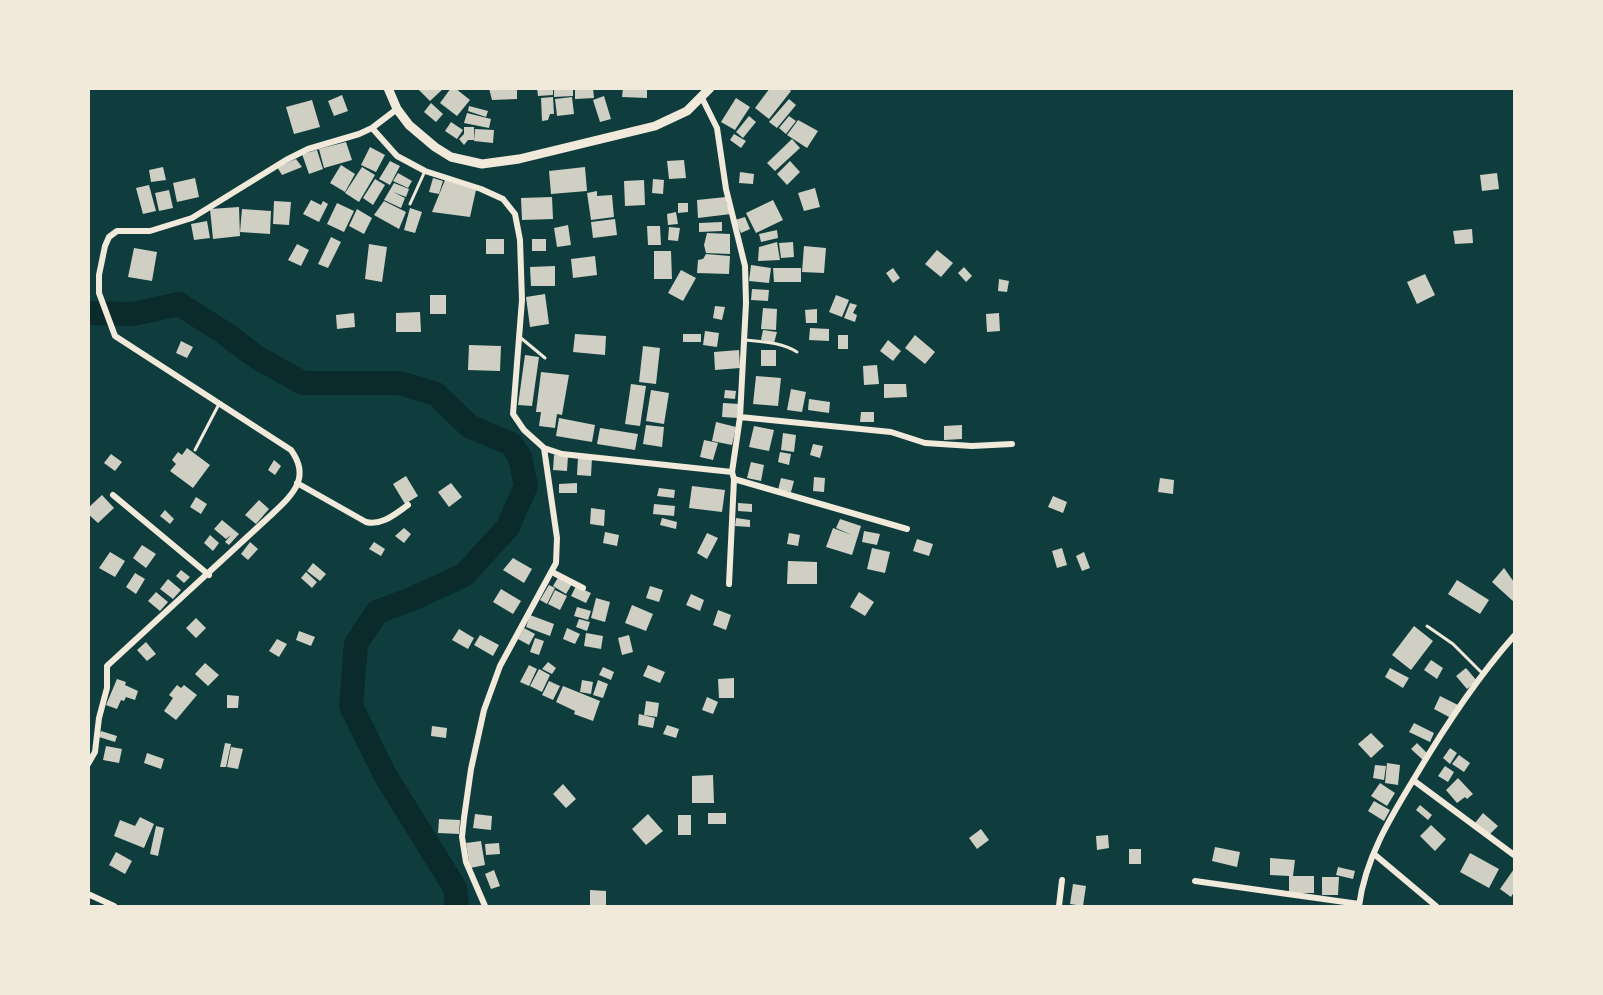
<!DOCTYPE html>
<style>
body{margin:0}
#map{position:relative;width:1603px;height:995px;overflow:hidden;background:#0f3d3e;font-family:Helvetica,sans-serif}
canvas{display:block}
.frame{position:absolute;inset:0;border:90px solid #f1e9da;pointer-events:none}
</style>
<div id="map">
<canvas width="1603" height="995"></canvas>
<div class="frame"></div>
</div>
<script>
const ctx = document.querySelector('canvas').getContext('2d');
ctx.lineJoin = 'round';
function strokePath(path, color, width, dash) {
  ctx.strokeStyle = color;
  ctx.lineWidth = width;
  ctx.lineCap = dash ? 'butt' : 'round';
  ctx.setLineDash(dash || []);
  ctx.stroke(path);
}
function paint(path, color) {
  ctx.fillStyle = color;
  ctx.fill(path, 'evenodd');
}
const river = new Path2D(`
 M88 313 133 314 179 304 223 332 258 358 303 383H400L436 394 469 426 511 444 520 457 526 486 508 527 464 575 414 598 377 612 356 644 351 706 385 775 455 888 457 906`);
const building = new Path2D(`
 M417 88H444L430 101Z
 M451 88H455L470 100 457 116 440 103Z
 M489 88H517V99L492 100Z
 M537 88H553V95L538 96Z
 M554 88H573V96L554 97Z
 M575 88H593L594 98 575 99Z
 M623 88H647V98L622 97Z
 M770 88H788L791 91 769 119 755 108Z
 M342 95 348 111 334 116 328 101Z
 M604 96 611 119 600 122 593 100Z
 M553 97 554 114H550L548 120 542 121 541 98Z
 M572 97 574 114 557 116 555 99Z
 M736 98 750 107 735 130 721 122Z
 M789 99 796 105 777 128 769 122Z
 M312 100 320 127 294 134 286 107Z
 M431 103 443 114 436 122 424 112Z
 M469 106 488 111 486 117 468 111Z
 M467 113 491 119 489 128 464 123Z
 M749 116 756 122 743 138 736 132Z
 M789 116 796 121 786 134 779 128Z
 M798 120 818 131 807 148 787 135Z
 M451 122 463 130 457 139 445 131Z
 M464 127H474V140H468L464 145 459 139 464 134Z
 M475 129 494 130 493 143 474 141Z
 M734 134 746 141 741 148 730 140Z
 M792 139 800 148 775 171 767 163Z
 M346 142 352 160 324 168 319 149Z
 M370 147 385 155 376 172 361 165Z
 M317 150 323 169 309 174 302 154Z
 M296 159 302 167 282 175 277 167Z
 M684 160 686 178 669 179 667 161Z
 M390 161 400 166 390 185 379 179Z
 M790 161 800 172 787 185 777 174Z
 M341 165 355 174 345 192 330 183Z
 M163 167 166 180 151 182 149 170Z
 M362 167 375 175 359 202 345 193Z
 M585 167 587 191 551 194 549 171Z
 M740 172 754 174 753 184 739 183Z
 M398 173 412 181 408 188 393 181Z
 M1497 173 1499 189 1482 191 1480 175Z
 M195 178 199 197 177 202 173 183Z
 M433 178 443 181 439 194 429 192Z
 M375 179 385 185 373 205 363 198Z
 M653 179 664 180 663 194 652 193Z
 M445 180 476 190 470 217 432 212Z
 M644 180 645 205 625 206 624 181Z
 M394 183 409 189 406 197 393 192 405 198 401 208 384 200Z
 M149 185 156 211 143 214 136 188Z
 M815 188 820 207 804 211 798 193Z
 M169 190 173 208 159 211 155 193Z
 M597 191V196L612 195 614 217 591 220 587 193Z
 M552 197 553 219 522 220 521 198Z
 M726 197V202L731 214 698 218 697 200Z
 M311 200 321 205 323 201 328 204 319 222 303 214Z
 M773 200 783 220 756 233 746 213Z
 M274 201 291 202 289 225 273 224Z
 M384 201 406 212 399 229 374 215Z
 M337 203 354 211 344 232 327 224Z
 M678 203H688V212L678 213Z
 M239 207 240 236 213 239 210 209Z
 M410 208 422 212 415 233 404 230Z
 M242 209 271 211 270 234 240 232Z
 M357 209 372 218 364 234 349 226Z
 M676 212 678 224 668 225 667 214Z
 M745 217 750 229 741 233 735 220Z
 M615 219 617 235 593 238 591 222Z
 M207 221 210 238 194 240 191 224Z
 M722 222V231L699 232V223Z
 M568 225 571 245 557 247 554 228Z
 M647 226H660L661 245H648Z
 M669 227 680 228 678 241 668 240Z
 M1472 229 1473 243 1455 244 1453 231Z
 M777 230 778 238 761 242 759 234Z
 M707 233 730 234V254L706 253 704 245Z
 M331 237 341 242 328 268 318 264Z
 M486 239H504V254H486Z
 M532 239H546V251H532Z
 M777 242 780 260 758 261 759 247Z
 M793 242 794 257 781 258 779 243Z
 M297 244 309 250 301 266 288 260Z
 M369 244 387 247 382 282 365 279Z
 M804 246 826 248 824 273 802 272Z
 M134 248 157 252 152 281 128 277Z
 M937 250 953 263 941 277 925 264Z
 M654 251H671L672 279H654Z
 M706 254 730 256 729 274 697 273 698 260 703 259Z
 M595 256 597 275 573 278 571 259Z
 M751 265 771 268 769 283 749 281Z
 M555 266V286H531L530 267Z
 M964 267 972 276 966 282 958 273Z
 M773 268H801V282H774Z
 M893 268 900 278 893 283 886 273Z
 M681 270 696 278 683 301 668 293Z
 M1425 274 1435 295 1417 304 1407 282Z
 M999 279 1009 281 1007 292 998 291Z
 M752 289 769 290 768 301 751 300Z
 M545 294 549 324 530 327 526 297Z
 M430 295H446V314H430Z
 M836 295 849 300 842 317 829 312Z
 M850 303 857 305 853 313 857 315 855 322 844 318Z
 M715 306 725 307 722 320 713 318Z
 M763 308 777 309 776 330 761 329Z
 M817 309V323H806L805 310Z
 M420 312 421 332H396V313Z
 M354 313 355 327 337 329 336 315Z
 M999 313 1000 331 987 332 986 314Z
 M810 328 829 329V341L809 340Z
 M763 330 777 332 774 343 761 340Z
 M705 331 719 333 717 347 703 345Z
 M575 334 606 336 605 355 573 352Z
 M683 334H701V342H683Z
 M838 335H848V349H838Z
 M915 335 935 352 925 364 905 348Z
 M888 340 901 351 893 361 880 351Z
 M181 341 193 347 187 358 176 353Z
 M469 345 501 346 500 371 468 370Z
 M643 346 660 348 656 384 639 382Z
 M739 350 740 368 715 370 714 352Z
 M761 350H776V366H761Z
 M525 355 539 357 532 406 518 405Z
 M877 365 879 384 864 385 863 366Z
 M541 372 569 375 562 415 557 414 555 428 539 426 541 412H536Z
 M756 376 781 378 778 406 753 404Z
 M631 384 646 386 640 426 625 424Z
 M884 384H906L907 397 884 398Z
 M791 389 806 392 802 412 787 410Z
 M651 390 669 393 664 424 646 421Z
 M725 390 736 391 735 399 724 398Z
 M809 399 830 402 829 413 808 410Z
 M723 403 740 404 739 418 722 417Z
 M861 412H874V422H860Z
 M559 418 595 425 592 442 556 436Z
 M716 422 736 427 732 445 712 441Z
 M646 425 664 427 662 447 643 444Z
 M962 425V439L944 440V426Z
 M754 426 774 430 769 451 749 447Z
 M600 428 638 434 635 450 597 444Z
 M783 433 796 435 794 452 781 450Z
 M704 440 718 443 713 460 700 457Z
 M813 444 823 446 820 458 810 455Z
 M187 448 210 465 193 488 170 471 176 464 172 460 178 452 182 455Z
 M780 452 791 454 789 465 778 462Z
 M111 454 122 462 115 471 104 463Z
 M554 455 568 456 567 471 553 470Z
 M578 458H592L591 476 577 475Z
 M274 460 281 466 275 475 268 470Z
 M751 462 764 465 761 481 747 478Z
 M406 476 418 496 405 504 393 484Z
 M814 477 825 478 824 492 813 491Z
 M781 478 794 481 791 492 778 490Z
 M1160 478 1174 480 1173 494 1158 492Z
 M451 483 462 497 449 507 438 492Z
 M577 483V493H559V484Z
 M692 486 725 490 722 512 689 508Z
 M659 488 675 490 674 498 657 496Z
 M102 495 114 508 98 523 88 514V508Z
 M1053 496 1067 502 1063 513 1048 507Z
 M196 497 207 504 201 514 190 507Z
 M259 500 269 509 256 524 245 515Z
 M738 503 752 504V512L738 511Z
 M654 504 675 506 674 516 653 514Z
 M591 508 605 510 604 526 590 524Z
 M165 510 174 519 170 524 160 516Z
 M662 518 677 522 676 529 660 525Z
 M736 518 750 520V527L735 526Z
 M840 519 861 526 852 555 826 547 833 528 852 535 836 528Z
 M222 520 239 534 229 545 225 542 231 535 226 539 214 529Z
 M404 528 411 534 404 543 395 536Z
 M864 531 880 534 877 545 862 542Z
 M605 532 619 535 617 546 603 543Z
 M707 533 718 538 707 559 697 553Z
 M789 533 800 535 798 546 787 544Z
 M210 535 219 543 213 551 204 543Z
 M917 539 933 544 929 556 913 551Z
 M250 542 258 549 248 560 241 554Z
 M374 542 385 549 381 556 369 549Z
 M142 545 156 554 146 568 133 558Z
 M872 548 890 552 885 573 867 569Z
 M1062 548 1067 565 1057 568 1052 551Z
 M110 552 125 561 115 577 99 568Z
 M1084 552 1090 568 1082 571 1076 556Z
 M513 558 532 569 524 583 503 570Z
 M788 561 817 562V584H787Z
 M313 563 326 574 320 581 307 571Z
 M1504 568 1514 582V602L1492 582Z
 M181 570 190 577 184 583 176 576Z
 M306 572 317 582 312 588 301 578Z
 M135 573 145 579 136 594 126 587Z
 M559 576 572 584 566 594 553 586Z
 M168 579 181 590 173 599 160 589Z
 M1457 580 1489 600 1480 614 1448 594Z
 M549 585 555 588 547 604 540 600Z
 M576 586 591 593 586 603 571 596Z
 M650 586 663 590 659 602 646 598Z
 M501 589 521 601 513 614 493 602Z
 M555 590 567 596 560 610 548 604Z
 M156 592 168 602 160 611 148 601Z
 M859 592 874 602 865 616 850 607Z
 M691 594 704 600 700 611 686 605Z
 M596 598 610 602 605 622 591 618Z
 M632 605 653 614 646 631 625 623Z
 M577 607 591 611 588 620 574 616Z
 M718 610 731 615 726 630 713 625Z
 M530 615 554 624 550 636 526 627Z
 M196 618 206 628 196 638 186 628Z
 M579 619 590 622 587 631 576 627Z
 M1414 626 1433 641 1411 670 1392 655Z
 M524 628 535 634 529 645 518 639Z
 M567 628 580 634 575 644 563 639Z
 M459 629 474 638 468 649 452 640Z
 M299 631 315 637 311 646 296 640Z
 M586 633 603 636 601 649 584 646Z
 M480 635 499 645 493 656 474 645Z
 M629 635 633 652 622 655 618 638Z
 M535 638 544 641 539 655 530 652Z
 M277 639 287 644 279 657 269 651Z
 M146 642 156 654 147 661 137 650Z
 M1431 660 1443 668 1437 679 1424 670Z
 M548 662 556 668 552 674 542 669Z
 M205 663 219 675 208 686 195 674Z
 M529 665 537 669 529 686 520 682Z
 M648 665 665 672 660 683 643 676Z
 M603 667 614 672 611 680 599 675Z
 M1390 668 1409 678 1403 688 1385 677Z
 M1466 668 1477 681 1467 689 1456 676Z
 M539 669 550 675 542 692 530 686Z
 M734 678V698H719L718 679Z
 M117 679 126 682 125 685 138 691 135 700 126 697 124 701 121 700 117 709 106 705Z
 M582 680 593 682 591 694 580 692Z
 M598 680 608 684 603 698 593 695Z
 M549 681 560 686 553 700 542 695Z
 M177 685 181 688 184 685 197 695 176 720 164 711 173 698 169 695Z
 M563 686 600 701 593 721 574 714 575 711 556 702Z
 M227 695 239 696 238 708H227Z
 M1440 696 1458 705 1451 718 1434 709Z
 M707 697 718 702 713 714 702 710Z
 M646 701 659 703 657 717 644 715Z
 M639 714 655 718 653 728 638 725Z
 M1414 723 1434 733 1430 742 1409 732Z
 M667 725 679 729 676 738 663 734Z
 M432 726 447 728 446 738 431 736Z
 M101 731 117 736 115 742 99 737Z
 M1371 733 1384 746 1371 758 1358 744Z
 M225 743 231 744 226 767H220Z
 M1417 743 1428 754 1423 760 1411 749Z
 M106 746 122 749 119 763 103 760Z
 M231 747 243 749 238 769 227 767Z
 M1450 748 1457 753 1450 764 1443 758Z
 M147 753 164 759 161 769 144 763Z
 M1459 755 1470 763 1464 772 1452 764Z
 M1387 763 1400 765 1398 785 1385 783Z
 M1375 765 1386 766 1384 780 1373 778Z
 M1445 766 1454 772 1448 782 1438 776Z
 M713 775 714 803H692V776Z
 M1458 778 1473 794 1467 799 1465 797 1457 803 1446 790Z
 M1380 783 1395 793 1387 806 1371 796Z
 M563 784 576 799 566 808 553 794Z
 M1374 801 1390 810 1384 821 1368 811Z
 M1420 805 1432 815 1428 820 1416 810Z
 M708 813H726V824H708Z
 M1483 813 1498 826 1489 835 1475 823Z
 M475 814 492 816 491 830 473 828Z
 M648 814 663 831 646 845 632 829Z
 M678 815H691V835H678Z
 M140 817 154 824 144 848 114 836 120 820 135 826Z
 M439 819 460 820 459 834 438 833Z
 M1431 825 1446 839 1435 851 1420 836Z
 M156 826 164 828 158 856 150 854Z
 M981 829 989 840 977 849 969 838Z
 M1108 835 1109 848 1097 850 1096 836Z
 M481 841 485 865 470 868 466 843Z
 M499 843 500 854 486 855 485 844Z
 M1215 847 1240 852 1237 867 1212 861Z
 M1129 849H1141V864H1129Z
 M116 852 132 861 125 874 109 865Z
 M1470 853 1499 869 1489 888 1460 872Z
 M1270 858 1295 860 1293 876H1314V893H1289V876L1270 875Z
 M1338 867 1355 871 1353 879 1336 875Z
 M1514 869V892L1511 897 1500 889Z
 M494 870 500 886 491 889 485 874Z
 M1322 877H1339L1338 895H1322Z
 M1073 884 1086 886 1083 906 1070 904Z
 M590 890 606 891V906H590Z`);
const service = new Path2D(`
 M410 204 425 171
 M521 338 545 358
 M744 340C763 342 781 342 797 352
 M195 450 219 404
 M1427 626 1453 644 1482 673`);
const minor = new Path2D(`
 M702 98 717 128 726 189 745 266 746 303 740 417 732 472 734 479 729 584
 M372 128 397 156 425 171 481 189 503 199 515 214 520 240 522 300 513 414 524 430 544 448 562 454 732 472
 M740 417 891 432 925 443 972 446 1012 444
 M734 479 907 529
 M297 483 366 522C382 526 395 514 408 505
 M113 495 209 575
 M552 572 583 588
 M88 764 95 752 99 718 107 688V666L270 516C291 496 312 479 291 450L115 336 99 293V275L105 246 109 237 117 231H150L192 218 286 160 308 149 359 134 372 128 397 109
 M1413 780 1514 855
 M1374 854 1436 906
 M1195 881 1359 904
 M88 894 114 906
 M485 906 466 862 462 837 464 818 471 769 484 710 500 666 556 563 557 538 544 448
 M1059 906 1062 880
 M1359 906C1365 859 1390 818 1415 777 1444 728 1476 679 1514 636`);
const trunk = new Path2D(`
 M388 88 397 109 409 125 435 147 451 157 482 164 519 159 655 126 687 111 710 88`);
strokePath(river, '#0a2a2b', 24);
paint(building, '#cfcfc3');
strokePath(service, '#f1e9da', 3);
strokePath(minor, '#f1e9da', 6);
strokePath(trunk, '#f1e9da', 9);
</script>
